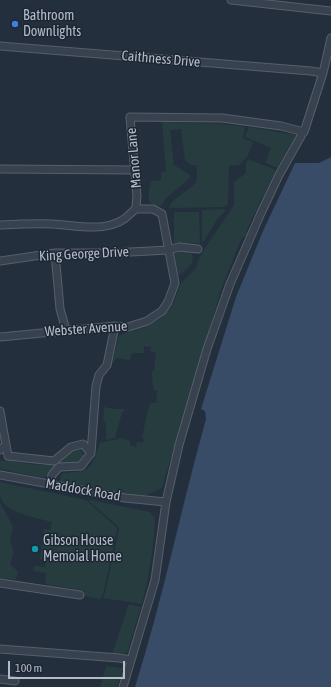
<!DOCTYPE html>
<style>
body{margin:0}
#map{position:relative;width:331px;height:687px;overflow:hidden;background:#242f3e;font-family:"Asap Condensed",sans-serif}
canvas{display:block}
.scale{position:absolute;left:8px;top:661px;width:117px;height:18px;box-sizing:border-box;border:2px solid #b4bcc9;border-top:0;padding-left:5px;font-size:12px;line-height:14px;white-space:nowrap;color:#b4bcc9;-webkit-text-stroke:3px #1d2633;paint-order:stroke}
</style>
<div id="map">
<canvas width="331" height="687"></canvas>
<div class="scale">100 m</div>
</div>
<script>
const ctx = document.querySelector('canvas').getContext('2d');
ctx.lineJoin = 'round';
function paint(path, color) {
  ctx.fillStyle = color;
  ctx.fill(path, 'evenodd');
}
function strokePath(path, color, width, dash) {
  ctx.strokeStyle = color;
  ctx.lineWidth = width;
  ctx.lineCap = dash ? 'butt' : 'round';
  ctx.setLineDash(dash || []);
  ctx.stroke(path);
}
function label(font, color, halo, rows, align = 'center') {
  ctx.font = font + ' "Asap Condensed",sans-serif';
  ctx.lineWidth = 3;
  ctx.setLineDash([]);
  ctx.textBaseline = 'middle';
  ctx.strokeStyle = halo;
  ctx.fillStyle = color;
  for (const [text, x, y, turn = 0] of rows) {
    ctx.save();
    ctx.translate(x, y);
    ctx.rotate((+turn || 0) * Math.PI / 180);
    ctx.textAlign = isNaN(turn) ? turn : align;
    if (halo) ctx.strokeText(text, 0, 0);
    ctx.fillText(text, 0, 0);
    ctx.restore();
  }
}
const green = new Path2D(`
 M162 122 223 124 245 127 243 138 253 142 247 157 239 165 229 166 228 205 224 207 169 208C173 195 195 190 197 178 198 174 196 169 196 165H191L185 160 181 129 170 130 174 165 189 174 190 178 167 197 161 206C144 208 149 191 151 181L161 180V172H166Z
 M249 127 296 135 277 168 265 163 271 148 245 137Z
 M248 159 276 170 247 229C248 234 247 236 242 238L240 242 221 290 162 488 147 495 139 496 60 482 61 475 63 473C93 471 90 469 100 443L121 438 130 441V445L136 447 137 441 142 443 144 440 142 437 148 409 151 403H156L157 391 154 390 152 382 153 379 151 376 153 370H154L156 352 150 351 151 347 144 346V353H132L130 360 116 358 114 363H112L119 336 123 334 160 319 173 305 181 283 196 268 199 259 205 248 234 205V182L246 173V164Z
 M224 209 226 211 218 218 204 241 202 242V210Z
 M174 212H199L200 243H174Z
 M177 250 190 252C198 260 187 271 179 275L175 269 174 253Z
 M104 407 114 409H125L122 413 115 438 106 440V423L103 419Z
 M79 449C84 453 85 457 81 462 73 464 61 461 55 466 50 469 49 475 44 478L0 469V461L6 460C21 462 41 468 55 463 65 460 69 450 79 449Z
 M0 482 86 500 116 527 117 530 103 595 100 599 84 596 85 591 45 584 46 573 33 571 34 566 45 567 46 560 40 559 44 529 50 530 52 522C37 518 3 513 0 495 0 491 0 486 0 482Z
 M90 500 150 512 155 518C154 548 149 576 142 604L103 598 105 593 119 530 118 526 89 501Z
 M0 503 13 526 10 542 14 552 10 565 18 571 16 580 0 578Z
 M129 604 141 607 127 653 112 654Z
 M106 666 123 668 117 687H100Z`);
const water = new Path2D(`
 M331 157V687H135C163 599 181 508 206 419L205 411 201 409 236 297 263 231 295 163H319Z`);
const street = new Path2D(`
 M231 0 331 11
 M0 46 311 71 323 73
 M0 169 135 170
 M0 225C18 224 35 223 52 224 78 225 111 235 131 213 132 212 134 211 135 209 137 206 136 200 137 197L130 117 222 118 281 126 304 132
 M55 253 60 309 66 330
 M0 261 55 253H112L168 250 179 247 198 249
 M0 337 115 326 128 327 147 321 162 311 168 302 175 283 162 214 153 209H135
 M0 411 6 445
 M0 450 6 445 8 456 54 461 71 447 83 444 91 453
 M0 475 125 498 166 502
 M50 484 52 475 59 467 81 466 91 453 96 386 99 375 107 365 115 326
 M0 583 80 595
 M0 649 119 658 131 660
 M0 679 15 681
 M123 687 155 580 166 502 179 445 207 349 230 284 261 213 279 175 305 129 323 73 331 38`);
const markers = [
 [15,24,4,"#3f7fe0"],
 [35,549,4,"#0f9aa8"]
];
const poiNames = [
 ["Bathroom",23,16],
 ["Downlights",23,32],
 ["Gibson House",43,541],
 ["Memoial Home",43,557]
];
const streetNames = [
 ["Caithness Drive",161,59,5],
 ["Manor Lane",134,158,-95],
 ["King George Drive",84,254,-3],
 ["Webster Avenue",86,329,-4],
 ["Maddock Road",83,490,10]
];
paint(green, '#263c3f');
paint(water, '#394c67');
strokePath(street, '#565f6c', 9);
strokePath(street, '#38414e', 7);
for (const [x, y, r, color] of markers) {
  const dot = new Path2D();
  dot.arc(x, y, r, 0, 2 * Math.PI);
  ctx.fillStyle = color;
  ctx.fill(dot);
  strokePath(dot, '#1d2633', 1.5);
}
label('14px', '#b4bcc9', '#1d2633', poiNames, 'left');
label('14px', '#b4bcc9', '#1d2633', streetNames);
</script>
